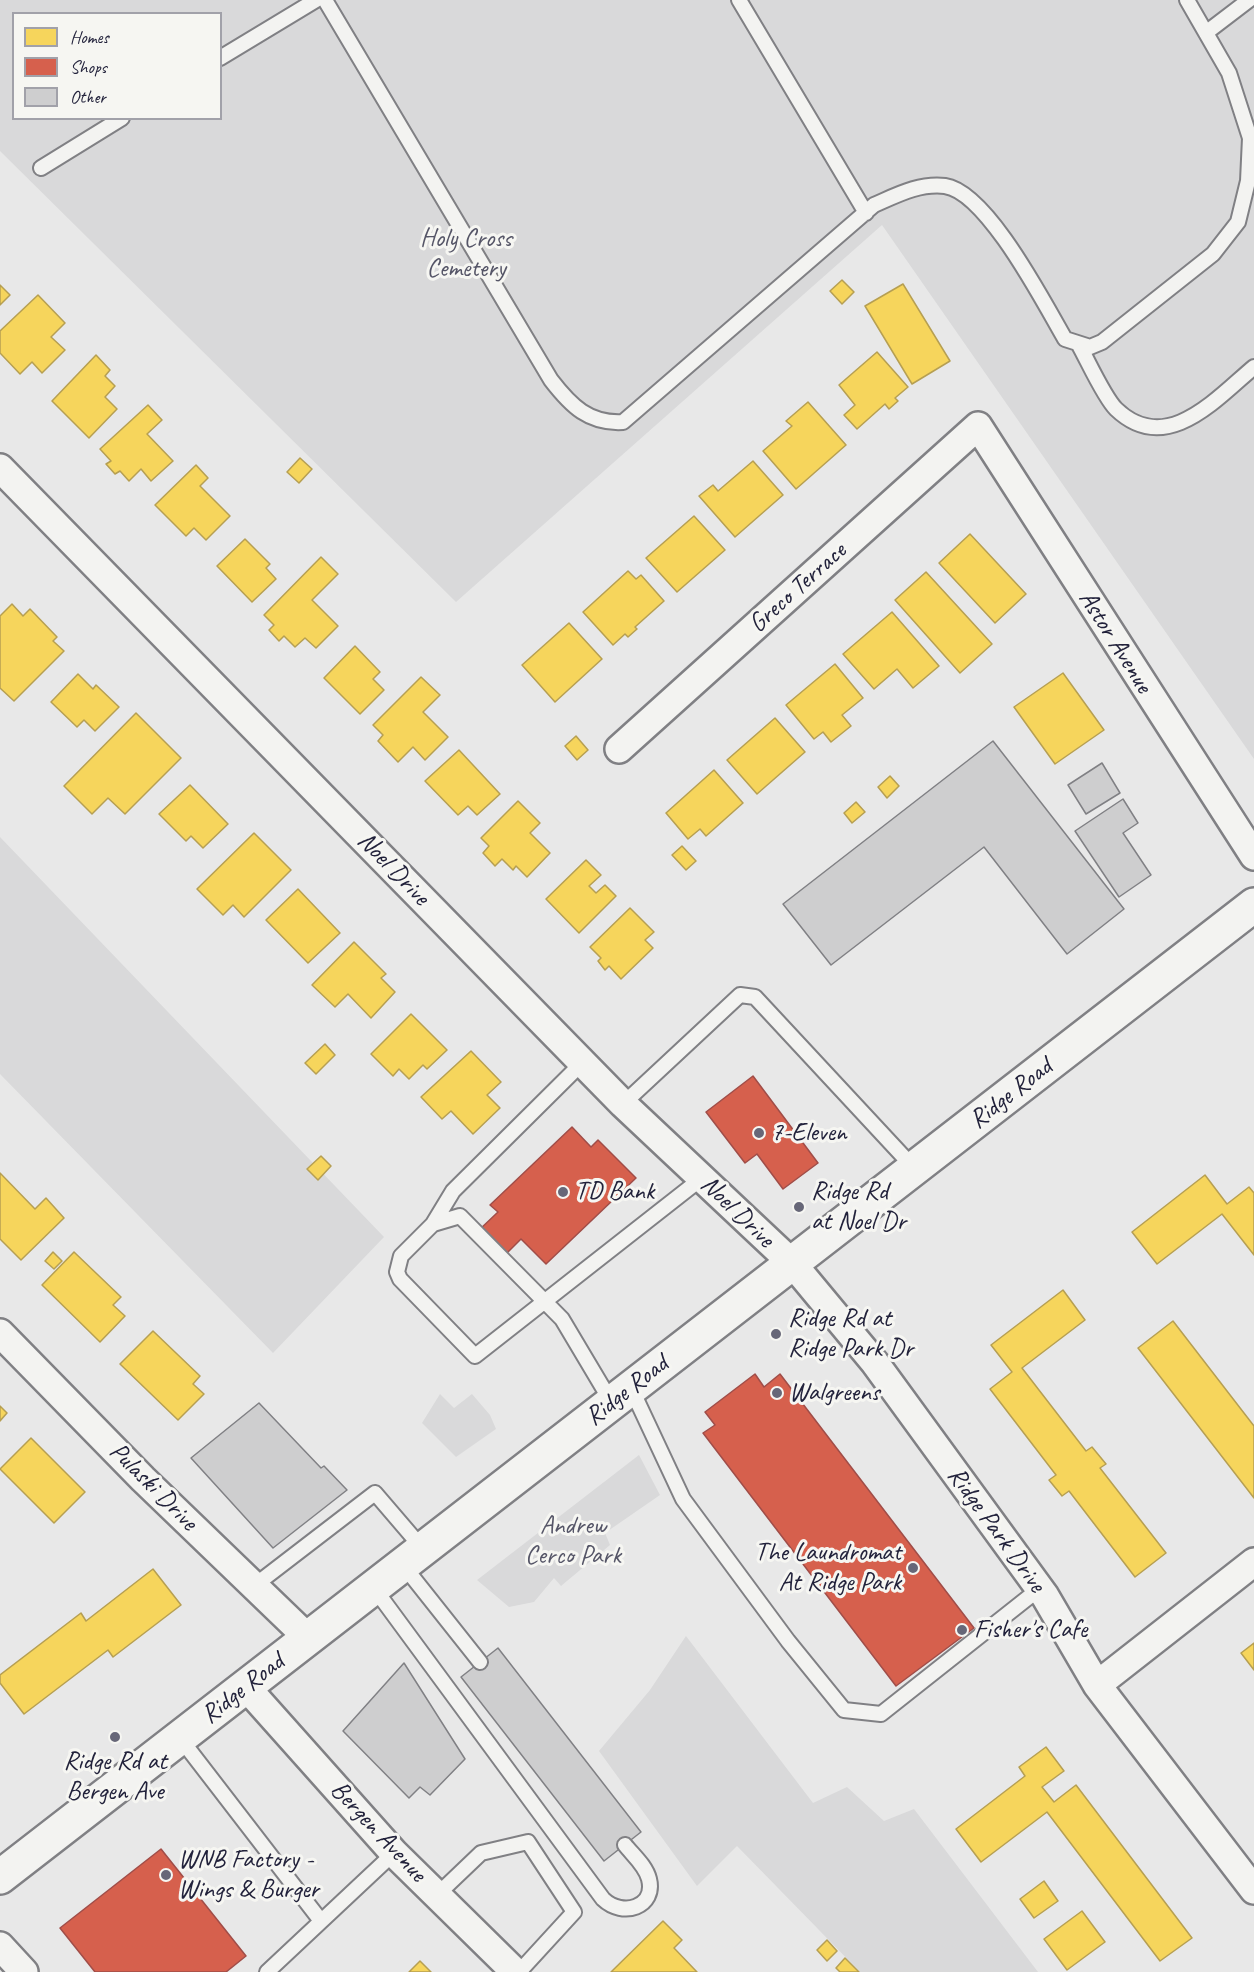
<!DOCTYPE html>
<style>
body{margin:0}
#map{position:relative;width:1254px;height:1972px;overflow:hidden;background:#e8e8e8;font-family:Caveat,sans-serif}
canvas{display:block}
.legend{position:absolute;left:12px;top:12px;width:210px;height:108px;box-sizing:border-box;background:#f6f6f2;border:2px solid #a1a1a9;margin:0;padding:8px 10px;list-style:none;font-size:18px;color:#22223b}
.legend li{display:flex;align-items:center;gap:12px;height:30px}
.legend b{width:30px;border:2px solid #a1a1a9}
</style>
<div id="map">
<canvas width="1254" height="1972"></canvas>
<ul class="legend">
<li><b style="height:16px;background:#f6d55c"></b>Homes</li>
<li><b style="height:16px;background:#d6604d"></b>Shops</li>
<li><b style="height:16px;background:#cececf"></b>Other</li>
</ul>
</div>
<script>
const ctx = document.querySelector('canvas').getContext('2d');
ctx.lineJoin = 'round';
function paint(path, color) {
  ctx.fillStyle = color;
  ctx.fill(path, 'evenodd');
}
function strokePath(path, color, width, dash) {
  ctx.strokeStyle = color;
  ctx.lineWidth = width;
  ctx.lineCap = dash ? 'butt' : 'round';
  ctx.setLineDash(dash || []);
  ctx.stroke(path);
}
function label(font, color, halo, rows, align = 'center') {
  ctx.font = font + ' Caveat,sans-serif';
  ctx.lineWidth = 6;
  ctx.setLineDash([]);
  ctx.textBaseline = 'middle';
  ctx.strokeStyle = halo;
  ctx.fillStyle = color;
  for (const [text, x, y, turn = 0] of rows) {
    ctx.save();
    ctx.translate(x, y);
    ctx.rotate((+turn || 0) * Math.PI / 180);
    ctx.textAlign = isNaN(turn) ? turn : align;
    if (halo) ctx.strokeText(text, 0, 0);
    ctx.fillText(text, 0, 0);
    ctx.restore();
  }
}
const green = new Path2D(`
 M0 0H1254V759L882 225 456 602 0 151ZM14 14H220V118H14Z
 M0 837 384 1237 273 1353 0 1074Z
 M440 1394 454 1408 472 1394 490 1415 496 1429 456 1457 422 1423Z
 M639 1455 660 1495 605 1533 610 1545 561 1586 554 1578 534 1602 509 1607 477 1580Z
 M686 1636 813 1803 847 1787 884 1821 914 1809 1038 1972H860L737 1846 697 1886 599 1751 650 1690Z`);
const homes = new Path2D(`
 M842 280 854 292 842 304 830 291Z
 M903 284 950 361 912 384 865 306Z
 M0 285 10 295 0 305Z
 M38 295 65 323 51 337 65 350 42 373 32 362 20 374 0 353V331Z
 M877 352 908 387 895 398 898 401 889 409 885 404 857 429 844 415 855 405 839 385Z
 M96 355 110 370 105 376 115 386 105 397 117 409 89 438 52 401Z
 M808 402 846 445 796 489 763 451 792 426 786 421Z
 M148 405 162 420 147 434 173 461 151 481 141 469 129 481 120 471 115 474 106 464 111 461 100 449Z
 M300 458 312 469 299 483 287 472Z
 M753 461 783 495 735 537 699 496 713 485 718 491Z
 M196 465 208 478 200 486 230 516 206 540 194 528 186 536 155 505Z
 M694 516 725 550 677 592 646 558Z
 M970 534 1026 594 995 623 939 563Z
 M245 539 270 564 266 568 276 579 252 602 217 566Z
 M321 557 338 574 312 600 338 626 316 648 305 638 295 647 284 636 279 641 269 630 274 625 264 615Z
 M628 571 636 579 641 575 664 601 635 627 637 629 628 637 625 634 613 645 583 612Z
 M926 572 992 644 960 673 895 600Z
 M12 604 23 616 30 609 57 637 53 641 64 651 14 701 0 688V616Z
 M892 612 939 666 913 688 897 669 874 689 843 654Z
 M569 623 602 659 555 702 522 665Z
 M355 646 380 672 373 679 384 690 360 714 324 678Z
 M835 664 863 698 842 715 851 726 831 742 823 732 814 739 786 705Z
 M1063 673 1104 730 1055 764 1014 707Z
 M78 674 93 689 96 685 119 707 95 731 84 720 77 727 51 702Z
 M421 677 440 695 423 712 448 737 425 760 413 747 398 762 378 741 383 735 373 725Z
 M136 713 181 758 125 814 108 798 92 814 64 786Z
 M775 718 805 752 757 794 727 760Z
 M576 736 588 750 577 760 565 746Z
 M459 750 500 794 477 815 468 806 458 815 425 781Z
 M714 770 743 803 706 836 700 829 688 839 666 813Z
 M890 776 899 786 887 798 878 787Z
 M190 785 228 824 203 848 191 836 186 841 159 814Z
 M518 801 540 823 530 833 550 853 527 877 516 866 513 870 502 859 495 866 483 853 489 846 481 838Z
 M856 802 865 812 852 823 844 813Z
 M254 833 291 870 244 917 233 905 223 915 197 889Z
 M682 846 696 861 686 870 672 855Z
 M586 860 601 875 589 886 596 893 605 885 616 896 579 933 546 899Z
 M298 889 340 933 308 963 266 920Z
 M630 908 654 932 645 940 653 948 621 979 609 966 605 970 598 961 601 958 590 947Z
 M354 942 386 974 381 978 395 992 371 1018 348 994 335 1007 312 985Z
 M411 1014 447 1050 427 1069 423 1065 409 1079 399 1069 393 1076 371 1054Z
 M325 1044 335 1055 316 1074 305 1063Z
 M471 1051 501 1082 487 1095 500 1108 473 1134 451 1111 442 1119 421 1097Z
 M321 1156 331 1166 318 1180 307 1169Z
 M0 1173 35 1209 46 1198 64 1218 21 1260 0 1239Z
 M1205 1175 1227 1204 1249 1187 1254 1193V1255L1222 1214 1157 1264 1132 1232Z
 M53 1252 62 1261 54 1269 45 1261Z
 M74 1252 121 1297 113 1305 125 1316 100 1342 42 1285Z
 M1063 1290 1085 1320 1022 1368 1086 1451 1092 1447 1106 1464 1100 1468 1166 1553 1135 1577 1069 1491 1062 1496 1049 1480 1056 1475 990 1389 1012 1372 991 1345Z
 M1173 1321 1254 1426V1498L1138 1348Z
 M153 1331 200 1376 193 1384 204 1394 178 1420 120 1364Z
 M0 1406 7 1413 0 1421Z
 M31 1438 85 1492 54 1523 0 1469Z
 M153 1569 181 1605 113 1657 108 1650 24 1714 0 1683V1675L81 1613 86 1621Z
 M1254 1643V1670L1241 1653Z
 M1046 1747 1064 1771 1042 1787 1054 1802 1076 1785 1192 1938 1160 1961 1047 1812 981 1862 956 1829 1025 1776 1019 1767Z
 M1044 1881 1058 1901 1034 1918 1020 1899Z
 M1082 1911 1105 1942 1067 1970 1044 1939Z
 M663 1921 682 1940 674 1948 697 1972H611Z
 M827 1940 837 1951 827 1961 817 1950Z
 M845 1958 859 1972H840L836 1968Z
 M420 1961 431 1972H409Z`);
const shops = new Path2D(`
 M753 1076 818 1163 783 1189 757 1154 745 1163 706 1112Z
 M572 1127 591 1147 598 1140 636 1178 546 1264 521 1239 503 1257 478 1231 498 1212 490 1205Z
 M755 1374 764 1387 780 1374 974 1628 896 1686 703 1433 715 1425 705 1412Z
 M161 1849 246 1956 226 1972H95L60 1928Z`);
const building = new Path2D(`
 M993 741 1124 909 1067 954 984 847 831 965 783 904Z
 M1102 763 1120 793 1086 814 1068 785Z
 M1123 799 1138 823 1123 833 1151 875 1119 897 1075 831Z
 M259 1403 321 1468 324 1466 347 1490 273 1548 191 1458Z
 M498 1648 641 1832 604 1861 461 1677Z
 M404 1663 465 1759 430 1795 420 1787 409 1798 343 1731Z`);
const service = new Path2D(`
 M325 0 551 380C571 406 589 424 623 422L874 205C897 195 919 183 945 186 987 192 1044 303 1065 339L1090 347 1102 342 1213 254 1238 222 1248 181 1250 138 1229 73 1187 0
 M739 0 866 213
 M1207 32 1249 0
 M220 58 316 0
 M41 168 122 118
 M1079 345C1088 361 1104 397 1116 409 1166 457 1216 399 1254 367
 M582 1063 453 1191 433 1224 401 1256 397 1272 400 1279 475 1356 702 1178
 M623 1104 740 995 755 997 914 1168
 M433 1224 460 1216 562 1319 612 1403
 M631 1388 683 1499 788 1641 844 1710 881 1714 1039 1589
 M403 1565 480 1662
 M254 1586 375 1493 423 1549
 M374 1588 603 1899C623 1918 656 1907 649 1879 646 1866 633 1855 625 1845
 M180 1738 321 1921
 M437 1895 481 1853 528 1842 574 1912 519 1972
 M267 1972 394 1853`);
const minor = new Path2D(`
 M0 468 623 1104 792 1263 875 1363 1045 1596 1097 1685 1254 1890
 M619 749 978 426 1254 856
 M0 1333 143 1479 308 1638
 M1097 1685 1254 1562
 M246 1687 394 1853 515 1972
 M0 1946 24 1972`);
const primary = new Path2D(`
 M0 1877 1254 905`);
const markers = [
 [759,1133,6,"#676778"],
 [563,1192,6,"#676778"],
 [799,1207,6,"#676778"],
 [776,1334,6,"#676778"],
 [777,1393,6,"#676778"],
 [913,1568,6,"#676778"],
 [962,1630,6,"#676778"],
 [115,1737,6,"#676778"],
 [166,1875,6,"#676778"]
];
const parkNames = [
 ["Holy Cross",466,239],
 ["Cemetery",466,269],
 ["Andrew",573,1526],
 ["Cerco Park",573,1556]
];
const streetNames = [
 ["Greco Terrace",798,588,-42],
 ["Astor Avenue",1115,642,58],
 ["Noel Drive",393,869,46],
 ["Ridge Road",1011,1094,-38],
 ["Noel Drive",737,1212,44],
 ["Ridge Road",627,1391,-38],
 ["Pulaski Drive",153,1487,45],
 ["Ridge Park Drive",996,1530,54],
 ["Ridge Road",243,1689,-38],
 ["Bergen Avenue",378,1832,47]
];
const poiNames = [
 ["7-Eleven",771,1133],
 ["TD Bank",575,1192],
 ["Ridge Rd",811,1192],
 ["at Noel Dr",811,1222],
 ["Ridge Rd at",788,1319],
 ["Ridge Park Dr",788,1349],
 ["Walgreens",789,1393],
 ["The Laundromat",901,1553,"right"],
 ["At Ridge Park",901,1583,"right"],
 ["Fisher's Cafe",974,1630],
 ["Ridge Rd at",115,1762,"center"],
 ["Bergen Ave",115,1792,"center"],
 ["WNB Factory -",178,1860],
 ["Wings & Burger",178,1890]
];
paint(green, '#d9d9da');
paint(homes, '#f6d55c');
strokePath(homes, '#b69f52', 1.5);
paint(shops, '#d6604d');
strokePath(shops, '#a04d48', 1.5);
paint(building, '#cececf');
strokePath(building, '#808084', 1.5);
strokePath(service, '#808084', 18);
strokePath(minor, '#808084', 32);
strokePath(primary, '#808084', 38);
strokePath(service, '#f3f3f1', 14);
strokePath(minor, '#f3f3f1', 27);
strokePath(primary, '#f3f3f1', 33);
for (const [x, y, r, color] of markers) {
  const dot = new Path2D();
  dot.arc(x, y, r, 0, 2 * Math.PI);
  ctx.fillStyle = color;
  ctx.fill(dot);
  strokePath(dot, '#f6f6f2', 2);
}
label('26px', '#555567', '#f6f6f2', parkNames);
label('26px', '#22223b', '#f6f6f2', streetNames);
label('26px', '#22223b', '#f6f6f2', poiNames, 'left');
</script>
